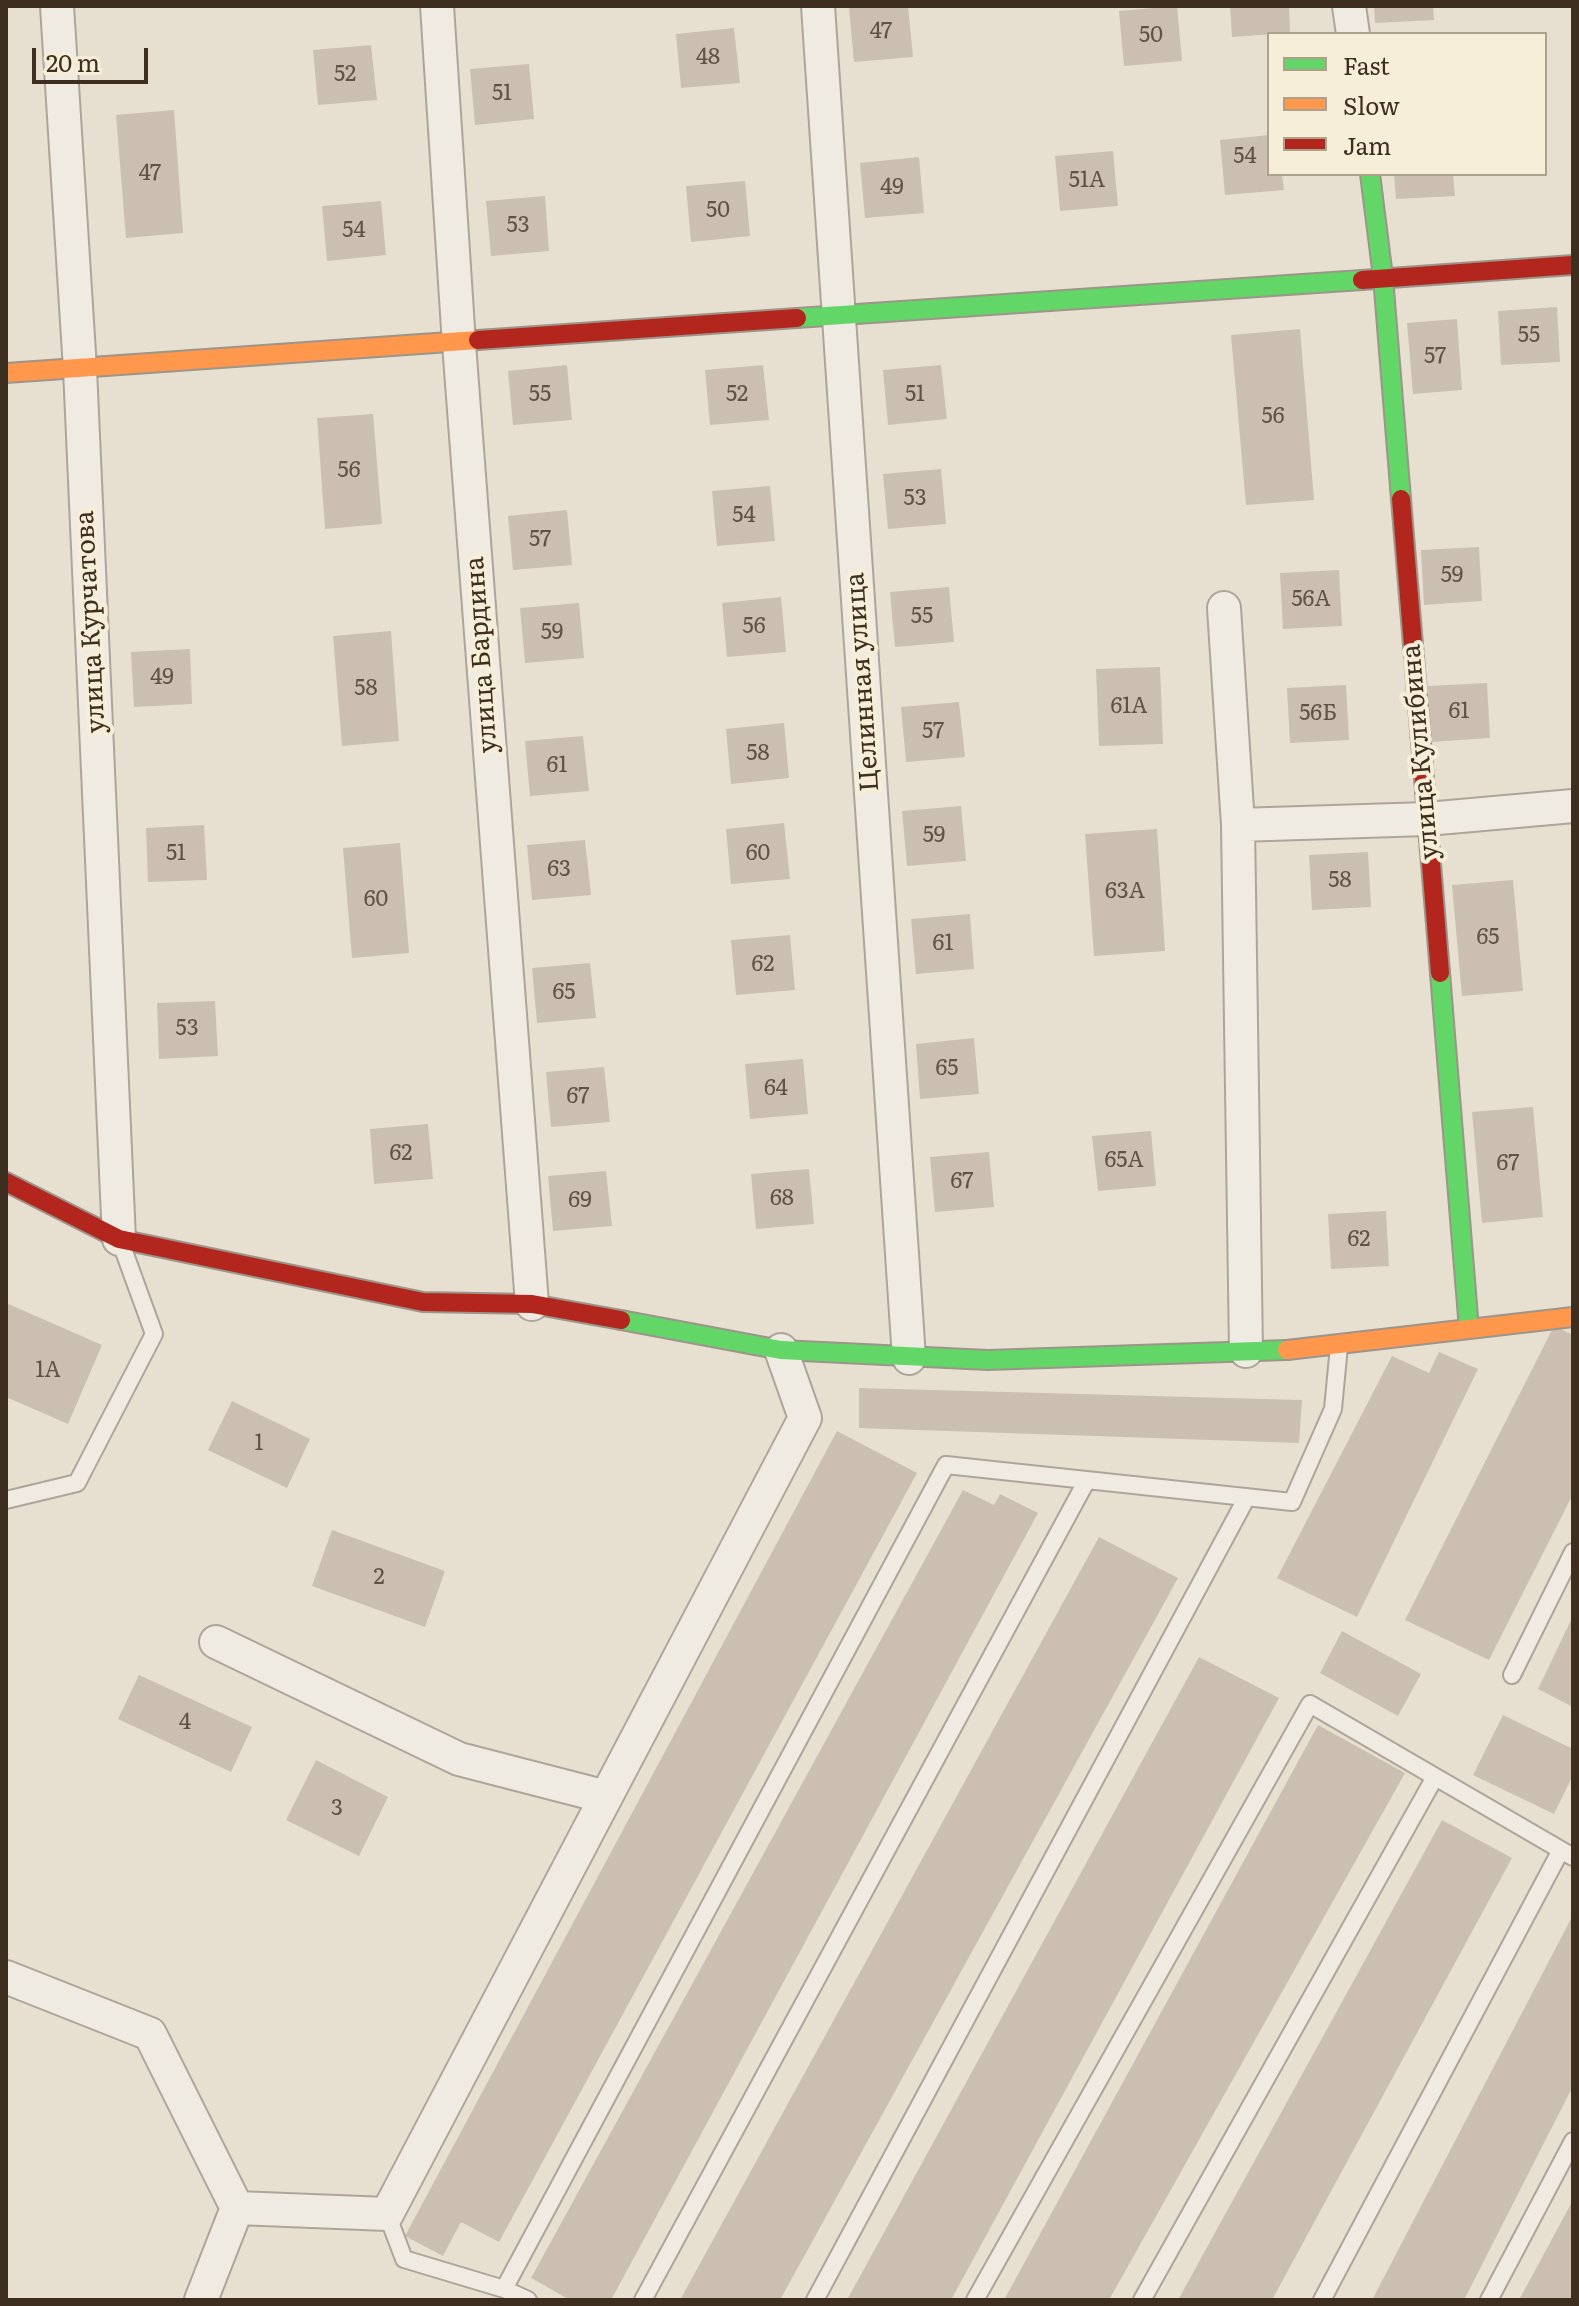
<!DOCTYPE html>
<meta charset="utf-8">
<style>
body{margin:0}
#map{position:relative;width:1579px;height:2306px;overflow:hidden;background:#e7e0d1;font-family:Literata,serif}
canvas{display:block}
.frame{position:absolute;inset:0;border:8px solid #3d2e20;pointer-events:none}
.legend{position:absolute;left:1267px;top:32px;width:280px;height:144px;box-sizing:border-box;background:#f7eed8;border:2px solid #ada18e;margin:0;padding:10px 14px;list-style:none;font-size:24px;color:#3d2e20}
.legend li{display:flex;align-items:center;gap:16px;height:40px}
.legend b{width:40px;border:2px solid #ada18e}
.scale{position:absolute;left:32px;top:48px;width:116px;height:36px;box-sizing:border-box;border:4px solid #3d2e20;border-top:0;padding-left:10px;font-size:24px;line-height:28px;white-space:nowrap;color:#3d2e20;-webkit-text-stroke:6px #f7eed8;paint-order:stroke}
</style>
<div id="map">
<canvas width="1579" height="2306"></canvas>
<div class="frame"></div>
<ul class="legend">
<li><b style="height:10px;background:#63d668"></b>Fast</li>
<li><b style="height:10px;background:#ff974d"></b>Slow</li>
<li><b style="height:10px;background:#b3261e"></b>Jam</li>
</ul>
<div class="scale">20 m</div>
</div>
<script>
const ctx = document.querySelector('canvas').getContext('2d');
ctx.lineJoin = 'round';
function paint(path, color) {
  ctx.fillStyle = color;
  ctx.fill(path, 'evenodd');
}
function strokePath(path, color, width, dash) {
  ctx.strokeStyle = color;
  ctx.lineWidth = width;
  ctx.lineCap = dash ? 'butt' : 'round';
  ctx.setLineDash(dash || []);
  ctx.stroke(path);
}
function label(font, color, halo, rows, align = 'center') {
  ctx.font = font + ' Literata,serif';
  ctx.lineWidth = 8;
  ctx.setLineDash([]);
  ctx.textBaseline = 'middle';
  ctx.strokeStyle = halo;
  ctx.fillStyle = color;
  for (const [text, x, y, turn = 0] of rows) {
    ctx.save();
    ctx.translate(x, y);
    ctx.rotate((+turn || 0) * Math.PI / 180);
    ctx.textAlign = isNaN(turn) ? turn : align;
    if (halo) ctx.strokeText(text, 0, 0);
    ctx.fillText(text, 0, 0);
    ctx.restore();
  }
}
const building = new Path2D(`
 M867 6H908L913 57 854 62 849 8Z
 M1177 6 1182 61 1124 66 1119 11Z
 M1230 6H1289L1290 33 1232 37Z
 M1374 6H1433L1434 20 1375 23Z
 M734 28 740 83 681 88 676 34Z
 M371 45 377 100 318 105 313 50Z
 M529 64 534 119 475 125 470 69Z
 M174 110 183 233 126 238 116 115Z
 M1269 135V174H1282L1284 190 1225 195 1220 140Z
 M1113 151 1118 206 1060 211 1055 156Z
 M919 157 924 213 865 218 860 163Z
 M1394 174H1453L1455 196 1396 199Z
 M745 181 750 236 691 242 686 186Z
 M545 196 549 251 491 256 486 201Z
 M381 201 386 255 327 261 322 206Z
 M1557 307 1560 362 1501 365 1498 311Z
 M1457 319 1462 390 1413 394 1407 323Z
 M1300 329 1314 500 1246 505 1231 335Z
 M567 365 572 420 513 425 508 371Z
 M763 365 769 420 710 425 705 370Z
 M941 365 947 419 888 425 883 370Z
 M373 414 382 524 325 529 317 418Z
 M941 469 946 524 888 529 883 474Z
 M770 486 775 541 717 546 712 491Z
 M567 510 572 565 513 570 508 516Z
 M1479 547 1482 601 1424 605 1421 550Z
 M1339 570 1342 626 1283 629 1280 573Z
 M949 587 954 642 895 647 890 592Z
 M781 597 786 652 727 657 722 603Z
 M579 603 584 658 525 663 520 608Z
 M391 631 399 741 342 746 333 636Z
 M190 649 192 704 134 707 131 652Z
 M1160 667 1163 744 1099 746 1096 669Z
 M1487 683 1490 738 1431 742 1428 686Z
 M1346 685 1349 740 1290 743 1287 688Z
 M959 702 965 757 906 762 901 707Z
 M784 723 789 778 731 784 726 729Z
 M583 736 589 791 530 796 525 741Z
 M961 806 966 861 907 866 902 811Z
 M784 823 790 879 731 884 726 829Z
 M204 825 207 880 148 882 146 828Z
 M1157 829 1165 951 1094 956 1085 834Z
 M585 840 591 895 532 900 527 845Z
 M400 843 409 953 352 958 343 848Z
 M1368 852 1371 907 1312 910 1309 855Z
 M1513 880 1523 991 1462 996 1452 885Z
 M970 914 974 969 916 974 911 919Z
 M790 935 795 990 736 995 731 940Z
 M590 963 596 1018 537 1023 532 968Z
 M215 1001 218 1056 159 1059 157 1003Z
 M974 1038 979 1094 920 1099 916 1044Z
 M803 1059 808 1114 750 1119 745 1064Z
 M604 1067 610 1122 551 1127 546 1072Z
 M1533 1107 1543 1217 1482 1223 1472 1112Z
 M428 1124 433 1179 374 1184 370 1129Z
 M1151 1131 1156 1186 1098 1191 1092 1136Z
 M989 1152 994 1207 935 1212 930 1157Z
 M809 1169 814 1224 756 1229 751 1174Z
 M606 1171 612 1226 553 1231 548 1176Z
 M1386 1211 1389 1266 1331 1269 1328 1214Z
 M6 1303 102 1345 68 1424 6 1397Z
 M1554 1326 1573 1335V1494L1489 1660 1405 1620Z
 M1439 1352 1478 1369 1357 1617 1277 1578 1392 1356 1429 1373Z
 M859 1388 1302 1400 1299 1443 859 1428Z
 M232 1401 310 1439 287 1488 208 1450Z
 M837 1431 917 1473 499 2242 461 2222 443 2256 405 2236Z
 M963 1490 994 1505 1000 1494 1038 1513 611 2300H570L531 2278Z
 M332 1530 445 1571 425 1627 312 1586Z
 M1099 1537 1178 1578 780 2300H680Z
 M1573 1616V1707L1538 1689Z
 M1342 1631 1421 1674 1398 1716 1320 1673Z
 M1199 1657 1279 1698 951 2300H847Z
 M139 1675 252 1727 231 1772 118 1719Z
 M1503 1715 1573 1749V1775L1554 1814 1473 1775Z
 M1318 1725 1405 1773 1109 2300H1004Z
 M316 1760 388 1797 359 1856 286 1820Z
 M1442 1820 1512 1858 1272 2300H1178Z
 M1573 1915V2086L1464 2300H1372Z
 M1573 2200V2300H1519Z`);
const lane = new Path2D(`
 M6 1500 77 1483 154 1334 122 1246
 M1512 1675 1573 1552
 M387 2214 404 2259 504 2289
 M528 2300 504 2289 946 1465 1292 1502 1333 1409 1339 1346
 M643 2300 1087 1480
 M815 2300 1247 1497
 M975 2300 1310 1704 1573 1857
 M1142 2300 1435 1777
 M1322 2300 1561 1850
 M1489 2300 1573 2141`);
const street = new Path2D(`
 M57 6 80 369 119 1239
 M437 6 459 344 532 1304
 M818 6 909 1358
 M1349 6 1353 34
 M1224 608 1238 825
 M1246 1351 1238 825 1427 819 1573 806
 M216 1642 459 1759 606 1797
 M6 1977 150 2034 237 2208 201 2300
 M237 2208 387 2214 805 1418 781 1350`);
const fast = new Path2D(`
 M1370 174 1383 277 1401 499
 M797 318 1362 280
 M1440 973 1469 1329
 M621 1320 781 1350 988 1360 1287 1350`);
const slow = new Path2D(`
 M6 373 478 340
 M1287 1350 1573 1317`);
const jam = new Path2D(`
 M1362 280 1573 265
 M478 340 797 318
 M1401 499 1440 973
 M6 1182 119 1239 423 1302 532 1304 621 1320`);
const numberNames = [
 ["47",881,32],
 ["50",1151,36],
 ["48",708,58],
 ["52",345,75],
 ["51",502,94],
 ["54",1245,157],
 ["47",150,174],
 ["51А",1087,181],
 ["49",892,188],
 ["50",718,211],
 ["53",518,226],
 ["54",354,231],
 ["55",1529,336],
 ["57",1435,357],
 ["55",540,395],
 ["52",737,395],
 ["51",915,395],
 ["56",1273,417],
 ["56",349,471],
 ["53",915,499],
 ["54",744,516],
 ["57",540,540],
 ["59",1452,576],
 ["56А",1311,600],
 ["55",922,617],
 ["56",754,627],
 ["59",552,633],
 ["49",162,678],
 ["58",366,689],
 ["61А",1129,707],
 ["61",1459,712],
 ["56Б",1318,714],
 ["57",933,732],
 ["58",758,754],
 ["61",557,766],
 ["59",934,836],
 ["51",176,854],
 ["60",758,854],
 ["63",559,870],
 ["58",1340,881],
 ["63А",1125,892],
 ["60",376,900],
 ["65",1488,938],
 ["61",943,944],
 ["62",763,965],
 ["65",564,993],
 ["53",187,1029],
 ["65",947,1069],
 ["64",776,1089],
 ["67",578,1097],
 ["62",401,1154],
 ["65А",1124,1161],
 ["67",1508,1164],
 ["67",962,1182],
 ["68",782,1199],
 ["69",580,1201],
 ["62",1359,1240],
 ["1А",48,1371],
 ["1",259,1444],
 ["2",379,1578],
 ["4",185,1723],
 ["3",337,1809]
];
const streetNames = [
 ["улица Курчатова",91,622,-93],
 ["улица Бардина",482,655,-94],
 ["Целинная улица",863,682,-94],
 ["улица Кулибина",1421,752,-95]
];
paint(building, '#cbbfb2');
strokePath(lane, '#ada599', 20);
strokePath(street, '#ada599', 36);
strokePath(fast, '#9c958a', 22);
strokePath(slow, '#9c958a', 22);
strokePath(jam, '#9c958a', 22);
strokePath(lane, '#efebe3', 16);
strokePath(street, '#efebe3', 32);
strokePath(fast, '#63d668', 18);
strokePath(slow, '#ff974d', 18);
strokePath(jam, '#b3261e', 18);
label('22px', '#605244', null, numberNames);
label('26px', '#3d2e20', '#f7eed8', streetNames);
</script>
